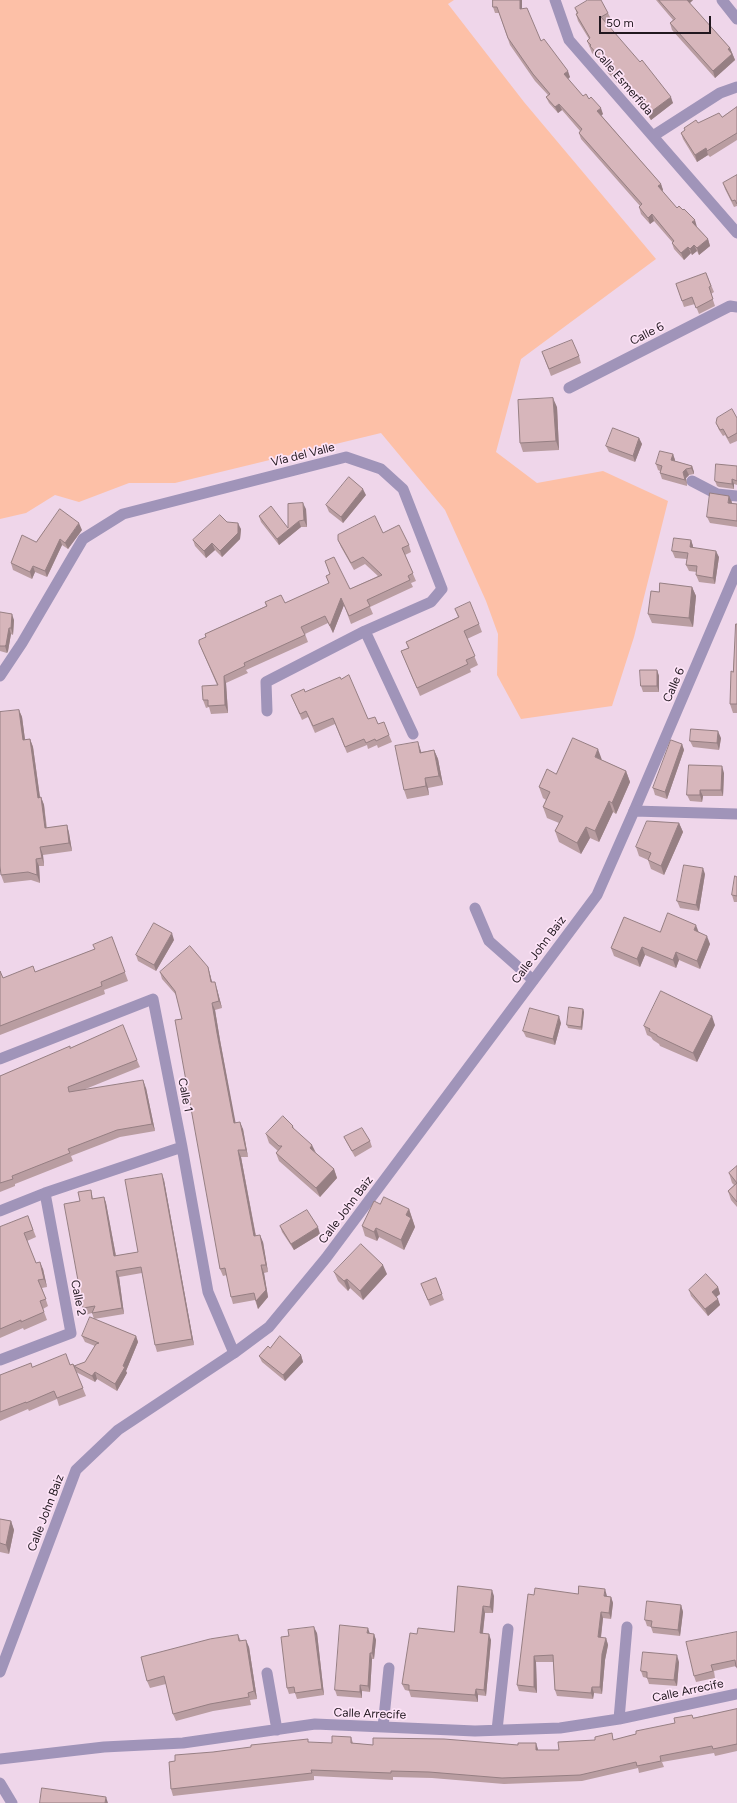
<!DOCTYPE html>
<meta charset="utf-8">
<style>
body{margin:0}
#map{position:relative;width:737px;height:1803px;overflow:hidden;background:#efd6ea;font-family:Figtree,sans-serif}
canvas{display:block}
.scale{position:absolute;left:599px;top:16px;width:112px;height:18px;box-sizing:border-box;border:2px solid #21181f;border-top:0;padding-left:5px;font-size:12px;line-height:14px;white-space:nowrap;color:#21181f;-webkit-text-stroke:3px #fde3f7;paint-order:stroke}
</style>
<div id="map">
<canvas width="737" height="1803"></canvas>
<div class="scale">50 m</div>
</div>
<script>
const ctx = document.querySelector('canvas').getContext('2d');
ctx.lineJoin = 'round';
function paint(path, color) {
  ctx.fillStyle = color;
  ctx.fill(path, 'evenodd');
}
function strokePath(path, color, width, dash) {
  ctx.strokeStyle = color;
  ctx.lineWidth = width;
  ctx.lineCap = dash ? 'butt' : 'round';
  ctx.setLineDash(dash || []);
  ctx.stroke(path);
}
function label(font, color, halo, rows, align = 'center') {
  ctx.font = font + ' Figtree,sans-serif';
  ctx.lineWidth = 3.5;
  ctx.setLineDash([]);
  ctx.textBaseline = 'middle';
  ctx.strokeStyle = halo;
  ctx.fillStyle = color;
  for (const [text, x, y, turn = 0] of rows) {
    ctx.save();
    ctx.translate(x, y);
    ctx.rotate((+turn || 0) * Math.PI / 180);
    ctx.textAlign = isNaN(turn) ? turn : align;
    if (halo) ctx.strokeText(text, 0, 0);
    ctx.fillText(text, 0, 0);
    ctx.restore();
  }
}
const green = new Path2D(`
 M0 0H454L448 4 524 102 656 259 521 359 496 452 537 483 603 471 668 501 634 637 612 706 521 719 497 675 498 634 486 601 445 510 381 433 175 483H129L79 502 55 495 26 513 0 519Z`);
const minor = new Path2D(`
 M555 0 569 40 737 233
 M722 0 737 19
 M653 136 720 93 737 87
 M569 388 730 306 737 307
 M692 481 717 494 737 496
 M365 631 413 734
 M0 676 22 643 83 539 123 514 346 457 381 469 403 489 442 589 431 602 365 631 266 682 267 711
 M634 811 737 570
 M475 908 489 941 533 980
 M0 1059 153 999 182 1147 208 1292 234 1353
 M45 1193 182 1147
 M0 1211 45 1193 71 1333 0 1360
 M267 1673 277 1730
 M619 1719 627 1627
 M383 1727 389 1668
 M497 1730 508 1629
 M0 1759 104 1747 183 1743 315 1724 475 1731 560 1728 619 1719 737 1694
 M0 1783 12 1803`);
const tertiary = new Path2D(`
 M0 1672 76 1470 118 1430 234 1353 269 1327 326 1258 597 895 634 811 737 814`);
const wall = new Path2D(`
 M522 0V9L541 41 570 77 568 79 583 96 603 114 601 115 661 184 663 190 662 191 677 208 697 227 708 239 710 246 699 255 697 251 692 255 691 253 684 260 674 249 672 243H673L654 221 650 224 641 214 639 207 640 206 581 139 579 133 580 131 562 110 558 113 549 103 546 97 548 95 535 81 510 45 499 13H495L493 7Z
 M656 0H693L689 3 730 48 735 60 715 78 672 30 670 23 673 20Z
 M575 8 608 13 611 19 605 22 673 103 651 120 633 96 618 81 617 83 607 72 606 68 592 53 587 41 589 39 578 21 576 14H577Z
 M737 107V140L710 157 708 155 697 162 683 139 681 133 685 130 684 128 722 117Z
 M737 175V206L734 207 725 189 723 183Z
 M706 273 714 292 711 294 715 306 699 314 695 304 684 307 676 284Z
 M542 352 579 356 581 363 551 376Z
 M557 407 559 450 523 452 520 443Z
 M737 418V441L730 444 725 435 723 436 719 430 716 423Z
 M639 438 642 444 635 462 609 452 606 446Z
 M673 454 675 460V461L692 466 694 472V474L689 475 686 478 687 486 662 479 660 473V471L658 470 656 464Z
 M737 466V485L734 484V489L719 487 717 486 715 481Z
 M366 495 343 523 329 512 326 505Z
 M732 502 731 503 737 504V527L710 523 707 517Z
 M306 509 307 527H301L279 545 261 522 259 516 288 528Z
 M227 522 241 529 240 539 222 557 215 550 206 558 195 546 193 540Z
 M82 530 68 549 62 545 47 577 35 572 32 579 13 570 11 563 36 542Z
 M383 533 409 545 411 552 405 555 416 581 411 583 413 587 370 607 373 614 351 624 344 605 333 633 328 623 305 634 308 642 246 670 248 673 226 683 228 713 211 714 209 707 206 708 203 700 217 685 199 643 206 637 205 634 266 606 265 602 285 603 329 584 326 576 330 574 325 561 350 589 378 576 365 564 354 570 341 547 338 540Z
 M691 540 693 546V548L719 557 715 584 699 582 696 575 697 572 689 571 686 565 687 559 675 558 672 551Z
 M692 587 696 596 693 627 652 623 648 614 659 592Z
 M455 609 479 624 482 632 467 639 478 665 470 669 471 672 420 696 401 651 408 648 406 642 458 617Z
 M0 612 14 620 13 635 11 634 8 651 7 653 0 651Z
 M737 624V713H733L730 704Z
 M657 670 659 676V692H643L641 686Z
 M305 692 378 724 389 735 392 742 378 748 377 745 368 749 367 745 347 753 335 724 315 733 308 717 302 720 291 695Z
 M19 710 22 717 25 740 30 739 33 747 40 797H41L44 805 47 828 67 825 69 833 72 851 43 855 44 866H39L40 883 31 880 4 883 1 875Z
 M721 738 719 750 693 747 690 741Z
 M682 744 684 750 667 799 655 795 653 788Z
 M434 750 438 759 443 785 428 788 429 795 407 799 404 790 421 752Z
 M602 760 626 771 630 782 616 814 613 812 599 842 590 838 581 854 559 842 555 831 559 823 547 818 543 807 546 800 543 798 539 787 556 774Z
 M724 773 723 796H703L702 802 690 801 687 795Z
 M679 823 683 832 664 875 651 869 648 860 639 856 636 847Z
 M705 874 699 911 680 908 677 901Z
 M737 877V902H734L732 895Z
 M660 932H699L710 944 700 969 679 960 676 968 645 955 640 967 614 956 611 948Z
 M112 937 128 981 104 990 105 994 0 1035V971L3 978 35 972 95 949Z
 M174 940 156 971 138 961 136 955Z
 M208 967 212 982 217 989 222 1008 215 1010 220 1040 235 1123 243 1129 248 1157H241L256 1236 263 1242 268 1272 264 1273 268 1297 258 1309 255 1300 233 1304 231 1297 227 1275 223 1276 220 1269 182 1019 177 996 162 979 160 972Z
 M583 1009 584 1012 582 1030 568 1028 567 1025Z
 M561 1023 555 1045 526 1037 523 1031Z
 M715 1025 697 1062 660 1046 659 1044 653 1040 651 1037 647 1035 644 1026Z
 M70 1048 137 1060 140 1067 83 1090 146 1088 155 1131 120 1137 71 1156 73 1161 15 1184V1186L0 1192V1076Z
 M293 1126 294 1129 315 1152 334 1169 337 1178 320 1197 279 1161 276 1153 278 1151 269 1143 266 1134Z
 M344 1137 370 1141 372 1147 355 1157 347 1143Z
 M737 1166V1207L731 1200 728 1191 734 1185 732 1183 729 1173Z
 M164 1180 194 1345 157 1352 155 1345 142 1273 119 1277 124 1314 94 1319 136 1336 138 1342 126 1371 127 1373 117 1391 97 1379 95 1382 76 1372 74 1366 85 1362 95 1346 85 1342 82 1336 94 1319 92 1313 85 1315 83 1308 80 1201 91 1190 93 1199 104 1197 106 1203 116 1256 138 1252Z
 M380 1204 409 1209 415 1227 404 1250 379 1237 377 1241 365 1236 362 1226Z
 M28 1216 36 1237 27 1241 36 1263 43 1269 47 1287 42 1288 48 1306 43 1309 47 1320 24 1330 23 1328 0 1338V1227Z
 M280 1226 320 1234 294 1250 282 1232Z
 M334 1272 387 1274 363 1300 350 1288 348 1291 338 1281Z
 M436 1278 444 1300 430 1306 421 1284Z
 M718 1287 720 1294 716 1297 720 1305 708 1316 691 1296 689 1290Z
 M270 1348 301 1355 303 1362 285 1381 262 1362 259 1356Z
 M73 1364 86 1396 59 1406 57 1399 29 1411 28 1409 0 1421V1375L32 1367 70 1365Z
 M0 1519 11 1521 14 1530 9 1554 0 1552Z
 M578 1594 607 1596 611 1597 613 1603 611 1619 603 1618 601 1638H606L608 1645 605 1660 602 1694 594 1693 593 1699 557 1696 555 1690 553 1662H536L537 1693 519 1691 517 1685 534 1595Z
 M494 1596 493 1613H485L483 1634 491 1640 486 1696 478 1695V1702L411 1697 409 1691 405 1690 402 1684 417 1634 454 1632Z
 M681 1605 683 1612 680 1636 653 1633 651 1627 647 1626 645 1620Z
 M737 1632V1669L736 1666 714 1671 715 1678 696 1682 694 1676Z
 M317 1633 324 1695 297 1699 295 1693 289 1694 287 1688Z
 M370 1634H374L376 1640 374 1659H372L370 1692 362 1691V1698L337 1696 335 1690Z
 M238 1635 241 1641 249 1647 257 1699 250 1700 251 1705 213 1711 176 1721 173 1714 166 1684 150 1688 147 1681Z
 M679 1662 677 1686 649 1684 647 1678 643 1677 641 1671Z
 M737 1709V1751L715 1756 714 1753 662 1762 664 1767 639 1773 638 1768 582 1781 504 1784 432 1778 393 1777V1780L314 1776V1780L173 1796 171 1789 175 1761 213 1752 332 1743 351 1737 353 1743 373 1745 538 1749V1750H559L614 1740 636 1734 675 1723 692 1715 693 1718Z`);
const shadedWall = new Path2D(`
 M520 0H522V16L520 9Z
 M686 0H693L688 5Z
 M730 48 735 60 715 78 713 71 728 49Z
 M568 71 570 77 566 81 564 74Z
 M616 75 618 81 617 83 615 76Z
 M671 97 673 103 651 120 648 114Z
 M559 104 562 110 558 113 555 107Z
 M601 108 603 114 600 117 597 111Z
 M706 148 708 155 697 162 695 155Z
 M661 184 663 190 661 193 658 186Z
 M652 214 654 221 650 224 648 218Z
 M695 220 697 227 695 228 692 222Z
 M708 239 710 246 699 255 697 248Z
 M694 245 697 251 692 255 690 249Z
 M688 247 691 253 684 260 681 253Z
 M553 398 557 407 559 450 556 441Z
 M639 438 642 444 635 462 633 456Z
 M673 454 675 460 674 467 671 460Z
 M692 466 694 472V474L691 468Z
 M686 469 689 475 686 478 687 486 683 472Z
 M732 479 734 484V489L732 484Z
 M363 489 366 495 343 523 341 517Z
 M729 496 732 502 731 509 728 503Z
 M303 503 306 509 307 527 304 520Z
 M299 521 301 527 279 545 277 539Z
 M79 523 82 530 68 549 65 543Z
 M238 523 241 529 240 539 222 557 220 551Z
 M60 539 62 545 47 577 45 571Z
 M691 540 693 546 692 554 690 547Z
 M212 543 215 550 206 558 204 551Z
 M716 551 719 557 715 584 713 578Z
 M33 566 35 572 32 579 30 572Z
 M692 587 696 596 693 627 689 618Z
 M341 598 344 605 333 633 330 626Z
 M12 614 14 620 13 635 11 628Z
 M9 628 11 634 8 651 7 653 5 646Z
 M657 670 659 676V692L657 686Z
 M224 676 226 683 228 713 225 705Z
 M19 710 22 717 26 747 23 740Z
 M718 731 721 738 719 750 717 743Z
 M30 739 33 747 41 805 38 798Z
 M418 742 421 751 423 762 420 753Z
 M682 744 684 750 667 799 665 792Z
 M598 749 602 760 595 757Z
 M434 750 438 759 443 785 439 776Z
 M722 766 724 773 723 796 721 790Z
 M626 771 630 782 616 814 612 803Z
 M425 778 428 788 429 795 426 786Z
 M700 790 703 796 702 802 700 795Z
 M41 797 44 805 47 836 45 828Z
 M609 801 613 812 599 842 595 831Z
 M679 823 683 832 664 875 661 866Z
 M67 825 69 833 72 851 69 843Z
 M586 827 590 838 581 854 577 843Z
 M40 847 43 855 44 866 42 858Z
 M36 859 39 866 40 883 37 875Z
 M703 868 705 874 699 911 696 905Z
 M696 925 699 933 694 930Z
 M172 933 174 940 156 971 154 965Z
 M707 936 710 944 700 969 697 961Z
 M642 947 645 955 640 967 637 959Z
 M676 952 679 960 676 968 673 960Z
 M208 967 210 974 214 990 211 982Z
 M215 982 217 989 222 1008 219 1001Z
 M212 1003 215 1010 220 1040 237 1130 234 1123 217 1033Z
 M583 1009 584 1012 582 1030 581 1027Z
 M559 1016 561 1023 555 1045 553 1039Z
 M712 1016 715 1025 697 1062 693 1053Z
 M143 1080 146 1088 155 1131 152 1124Z
 M240 1122 243 1129 248 1157 246 1150Z
 M312 1145 316 1153 310 1148Z
 M238 1150 241 1157 257 1243 254 1236Z
 M334 1169 337 1178 320 1197 316 1188Z
 M162 1174 164 1180 194 1345 192 1339Z
 M104 1197 106 1203 117 1262 114 1256Z
 M409 1209 415 1227 404 1250 401 1240 406 1215Z
 M318 1227 320 1234 294 1250 291 1244Z
 M376 1228 379 1237 377 1241 374 1232Z
 M260 1235 263 1242 268 1272 266 1265Z
 M40 1262 43 1269 47 1287 44 1279Z
 M261 1265 264 1273 268 1297 258 1309 256 1301Z
 M383 1265 387 1274 363 1300 360 1291Z
 M116 1271 119 1277 124 1314 122 1308Z
 M347 1279 350 1288 348 1291 344 1281Z
 M718 1287 720 1294 714 1299 712 1292Z
 M718 1299 720 1305 708 1316 705 1309Z
 M136 1336 138 1342 126 1371 127 1373 117 1391 115 1384 123 1366Z
 M301 1355 303 1362 285 1381 283 1375Z
 M95 1372 97 1379 95 1382 92 1376Z
 M11 1521 14 1530 9 1554 6 1545Z
 M605 1589 607 1596 606 1602 604 1596Z
 M492 1590 494 1596 493 1613 490 1607Z
 M611 1597 613 1603 611 1619 609 1613Z
 M681 1605 683 1612 680 1636 678 1630Z
 M483 1606 485 1613 482 1639 480 1633Z
 M601 1612 603 1618 600 1644 598 1637Z
 M314 1627 317 1633 324 1695 322 1689Z
 M368 1628 370 1634 367 1633Z
 M374 1634 376 1640 374 1659 372 1653Z
 M489 1634 491 1640 486 1696 484 1690Z
 M606 1638 608 1645 605 1660 602 1694 600 1687 602 1654Z
 M246 1640 249 1647 257 1699 254 1691Z
 M370 1653 372 1659 370 1692 368 1686Z
 M677 1655 679 1662 677 1686 674 1680Z
 M534 1656 536 1662 537 1693 534 1687Z
 M360 1685 362 1691V1698L360 1692Z
 M592 1687 594 1693 593 1699 591 1693Z
 M476 1689 478 1695V1702L475 1695Z
 M536 1743 538 1749V1757L536 1750Z
 M106 1797 108 1803H105Z`);
const building = new Path2D(`
 M493 0H520V9L527 8 541 41 544 39 568 71 564 74 583 96 586 94 589 99 591 97 601 108 597 111 661 184 658 186 677 208 679 206 683 210 684 209 695 220 692 222 708 239 697 248 694 245 690 249 688 247 681 253 672 243 674 241 652 214 648 218 639 207 642 204 579 133 582 129 559 104 555 107 546 97 550 94 533 74 508 38 497 7H493Z
 M588 0H601L608 13 601 17 640 62 642 60 671 97 648 114 631 90 616 75 615 76 605 65 606 64 590 46 591 45 587 41 590 38 576 14 578 13 575 8Z
 M659 0H687L730 48 728 49 732 54 713 71 670 23 675 19Z
 M737 107V133L707 151 706 148 695 155 681 133 685 130 684 128 696 120 698 123 719 113 722 117Z
 M737 175V204L735 200 732 201 723 183Z
 M706 273 711 286 709 287 713 299 696 308 692 297 682 301 676 284Z
 M572 340 579 356 549 369 542 352Z
 M553 398 556 441 520 443 518 400Z
 M732 409 737 418V433L728 438 723 429 720 430 716 423 717 418Z
 M613 428 639 438 633 456 606 446Z
 M660 451 673 454 671 460 692 466 691 468 686 469 683 472 685 480 660 473 662 466 656 464Z
 M716 464 737 466V481L732 479V484L717 482 715 481Z
 M349 477 363 489 341 517 326 505Z
 M710 493 729 496 728 503 737 504V521L707 517Z
 M303 503 304 520 299 521 277 539 259 516 271 506 288 528V504Z
 M60 509 79 523 65 543 60 539 45 571 33 566 30 572 11 563 22 535 36 542Z
 M220 515 227 522 238 523V533L220 551 212 543 204 551 193 540Z
 M375 516 383 533 399 525 409 545 402 548 413 573 408 576 410 580 367 600 370 606 349 616 341 598 330 626 325 616 301 627 305 635 244 663 245 666 224 676 225 705 208 706V700H203L202 686 218 685 199 643V640L206 637 205 634 267 606 265 602 281 595 285 603 329 583 326 576 330 574 325 561 334 557 350 589 382 575 363 557 351 563 338 540V535Z
 M674 538 691 540 690 547 716 551 713 578 696 575 697 566 686 565 688 553 672 551Z
 M660 583 692 587 689 618 648 614 651 591 659 592Z
 M470 602 479 624 464 631 475 656 466 660 468 664 417 688 401 651 409 648 406 642 459 617 455 609Z
 M0 612 12 614 11 628H9L6 645 5 646H0Z
 M736 624H737V704H730L731 671 733 672Z
 M640 670H657V686H641Z
 M349 675 368 719 375 717 378 724 384 722 389 735 376 741 375 739 366 743 364 739 345 747 333 718 313 726 306 711 300 714 291 695 304 689 305 692 340 677 341 679Z
 M19 710 23 740 30 739 38 798 41 797 45 828 67 825 69 843 40 847 42 858 36 859 37 875 28 872 1 875 0 866V712Z
 M691 729 718 731 717 743 690 741Z
 M573 738 598 749 595 757 626 771 612 803 609 801 595 831 586 827 577 843 555 831 563 816 543 807 550 792 539 787 547 769 556 774Z
 M671 740 682 744 665 792 653 788Z
 M418 742 420 753 434 750 439 776 425 778 426 786 404 790 395 746Z
 M689 765 722 766 721 790H700V795H687Z
 M647 821 679 823 661 866 648 860 651 853 636 847Z
 M684 865 703 868 696 905 677 901Z
 M735 876 737 877V896L732 895Z
 M668 913 696 925 694 930 707 936 697 961 676 952 673 960 642 947 637 959 611 948 624 917 660 932Z
 M154 923 172 933 154 965 136 955Z
 M112 937 125 972 101 982 102 986 0 1026V971L3 978 33 966 35 972 95 949 93 945Z
 M190 946 208 967 211 982H215L219 1001 212 1003 217 1033 234 1123 240 1122 246 1150H238L254 1236 260 1235 266 1265H261L266 1290 256 1301 254 1293 231 1297 225 1268 220 1269 175 1020 182 1019 175 991 160 972Z
 M661 991 712 1016 693 1053 657 1036V1035L649 1031 650 1029 644 1026Z
 M569 1007 583 1009 581 1027 567 1025Z
 M530 1008 559 1016 553 1039 523 1031Z
 M123 1025 137 1060 68 1087 69 1092 143 1080 152 1124 117 1130 68 1149 70 1153 12 1176 13 1179 0 1183V1076L70 1046V1048Z
 M283 1116 293 1126 292 1127 312 1145 310 1148 334 1169 316 1188 276 1153 282 1146H279L266 1134Z
 M362 1128 370 1141 352 1151 344 1137Z
 M737 1166V1202L728 1191 737 1183 729 1173Z
 M162 1174 192 1339 155 1345 141 1267 116 1271 122 1308 92 1313 95 1306 83 1308 64 1204 80 1201 78 1192 91 1190 92 1199 104 1197 114 1256 138 1252 125 1180Z
 M384 1197 409 1209 406 1215 411 1218 401 1240 376 1228 374 1232 362 1226 374 1201 380 1204Z
 M307 1210 318 1227 291 1244 280 1226Z
 M28 1216 33 1230 24 1233 36 1263 40 1262 44 1279 38 1280 46 1299 40 1301 44 1312 21 1322V1320L0 1329V1227Z
 M361 1244 383 1265 360 1291 347 1279 344 1281 334 1272Z
 M706 1274 718 1287 712 1292 718 1299 705 1309 689 1290Z
 M436 1278 442 1294 428 1300 421 1284Z
 M90 1317 136 1336 123 1366 125 1367 115 1384 95 1372 92 1376 74 1366 85 1362 96 1344 99 1343 82 1336Z
 M280 1336 301 1355 283 1375 259 1356 268 1346 270 1348Z
 M66 1354 70 1365 73 1364 83 1388 57 1398 54 1391 26 1403V1402L0 1412V1375L31 1363 32 1367Z
 M0 1519 11 1521 6 1545 0 1543Z
 M458 1586 492 1590 490 1607 483 1606 480 1633 489 1634 484 1690 476 1689 475 1695 409 1690V1685L402 1684 410 1633 417 1634 418 1628 454 1632Z
 M579 1586 605 1589 604 1596 611 1597 609 1613 601 1612 598 1637 606 1638 602 1654 600 1687H592L591 1693 555 1690 553 1655 534 1656V1687L517 1685 528 1594 534 1595 535 1588 578 1594Z
 M647 1601 681 1605 678 1630 651 1627 652 1621 645 1620Z
 M340 1625 368 1628 367 1633 374 1634 372 1653H370L368 1686 360 1685V1692L335 1690Z
 M314 1627 322 1689 295 1693 294 1687 287 1688 281 1637 289 1636 288 1630Z
 M737 1632V1667H736L735 1660 711 1665 713 1671 694 1676 686 1642Z
 M238 1635 239 1641 246 1640 254 1691 248 1693 249 1697 210 1704 173 1714 164 1676 147 1681 141 1657 210 1639Z
 M643 1652 677 1655 674 1680 647 1678V1672L641 1671Z
 M737 1709V1744L713 1749 712 1746 660 1756 661 1761 637 1766 636 1762 580 1775 502 1778 429 1772 391 1771V1773L311 1770 312 1773 171 1789 169 1762 175 1761V1755L213 1752 251 1747V1745L308 1739V1742L332 1743V1736L351 1737V1743L373 1745V1738L444 1739 518 1745V1743H536V1750H559L558 1742 595 1740V1737L612 1733 613 1740 636 1734V1731L675 1723 674 1718 692 1715 693 1718Z
 M42 1788 106 1797 105 1803H40Z`);
const streetNames = [
 ["Calle Esmerfida",623,82,49],
 ["Calle 6",647,334,-27],
 ["Vía del Valle",303,455,-14],
 ["Calle 6",674,685,-67],
 ["Calle John Baiz",539,950,-53],
 ["Calle 1",185,1095,79],
 ["Calle John Baiz",346,1210,-53],
 ["Calle 2",78,1298,79],
 ["Calle John Baiz",46,1513,-69],
 ["Calle Arrecife",688,1691,-12],
 ["Calle Arrecife",370,1714,2]
];
paint(green, '#fdc0a7');
strokePath(minor, '#a094b9', 11);
strokePath(tertiary, '#a094b9', 11);
paint(wall, '#b99da1');
paint(shadedWall, '#967f83');
paint(building, '#d7b6bb');
strokePath(building, '#967f83', 1);
label('12px', '#21181f', '#fde3f7', streetNames);
</script>
